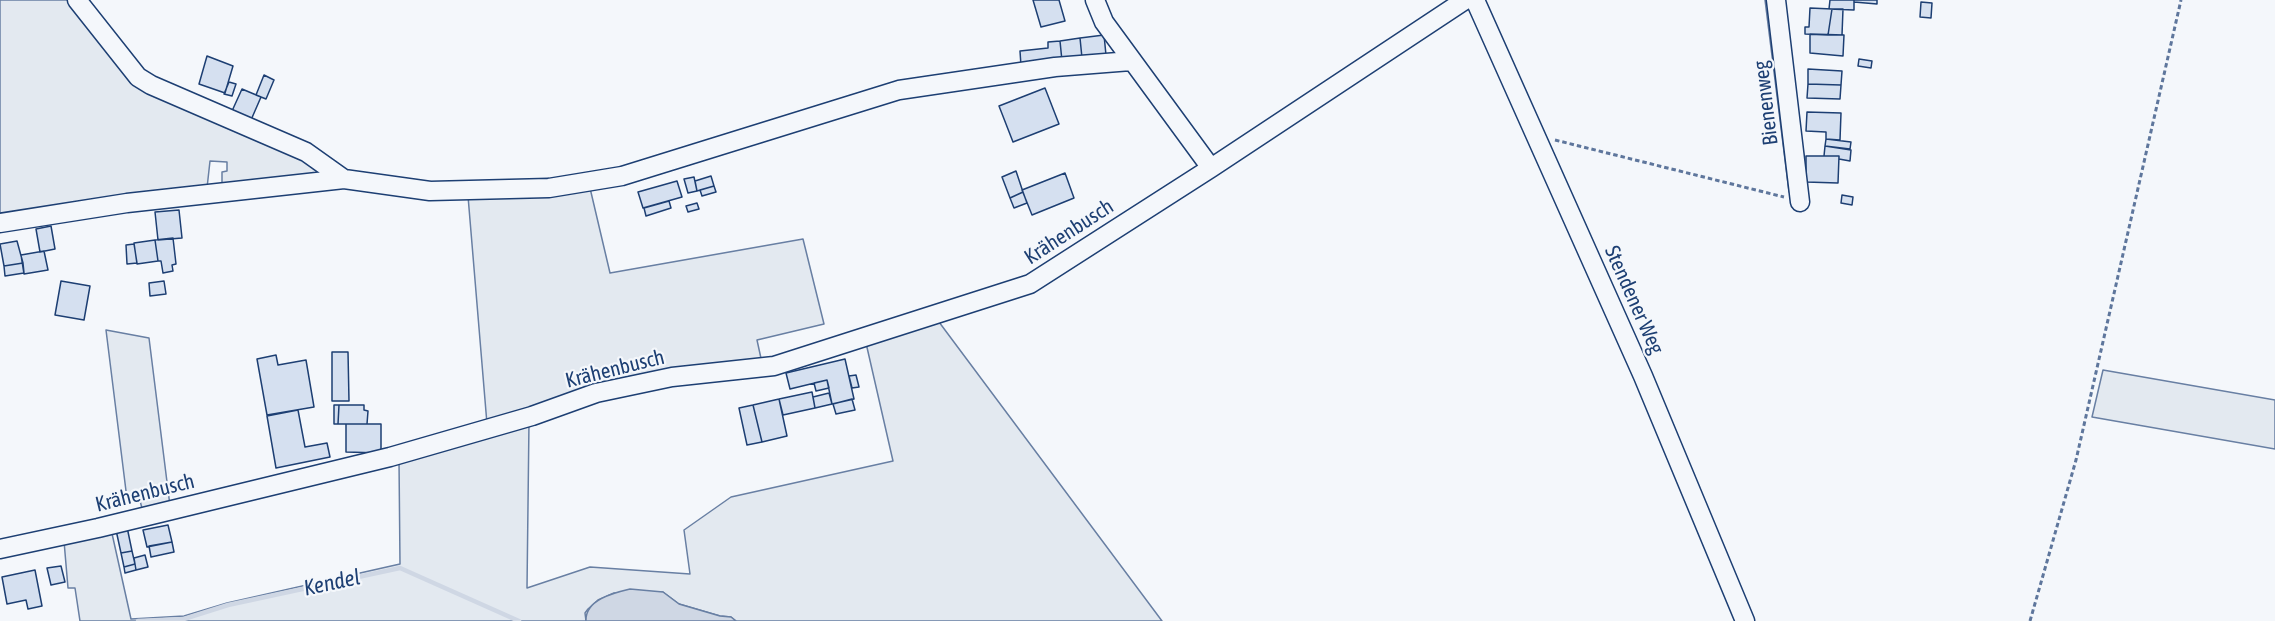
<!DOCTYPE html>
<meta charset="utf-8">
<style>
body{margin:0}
canvas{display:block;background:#f4f7fb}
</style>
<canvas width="2275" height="621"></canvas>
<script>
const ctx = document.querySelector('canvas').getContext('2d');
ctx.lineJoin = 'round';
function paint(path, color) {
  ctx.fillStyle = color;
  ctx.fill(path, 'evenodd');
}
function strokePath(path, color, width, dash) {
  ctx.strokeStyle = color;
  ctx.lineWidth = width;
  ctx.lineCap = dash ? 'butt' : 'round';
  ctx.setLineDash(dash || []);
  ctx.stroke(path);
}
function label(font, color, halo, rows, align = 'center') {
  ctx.font = font + ' "Asap Condensed",sans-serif';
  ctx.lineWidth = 4.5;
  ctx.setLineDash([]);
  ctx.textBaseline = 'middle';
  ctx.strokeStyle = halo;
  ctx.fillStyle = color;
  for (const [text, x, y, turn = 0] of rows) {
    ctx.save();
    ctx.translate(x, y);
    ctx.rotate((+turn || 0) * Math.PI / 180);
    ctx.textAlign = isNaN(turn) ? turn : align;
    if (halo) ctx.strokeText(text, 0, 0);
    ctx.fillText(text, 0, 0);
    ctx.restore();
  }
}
const green = new Path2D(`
 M0 0H68L131 83 303 157 328 173 222 186V172L227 171V162L210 161 207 188 0 216Z
 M1765 0H1773L1789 192Z
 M590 188 610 273 803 239 824 324 757 340 762 363 487 424 468 196Z
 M939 322 1162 621H736L731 617 720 616 679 604 663 592 614 593 598 600 588 609 585 613 586 621H80L75 588H68L64 541 111 529 131 619 184 616 227 603 400 564 399 460 529 422 527 588 590 567 690 574 684 530 731 497 893 461 866 343Z
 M106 330 149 338 170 506 143 512 139 497 127 499Z
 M2103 370 2275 400V449L2092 417Z`);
const water = new Path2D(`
 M630 589 663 592 679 604 720 616 731 617 736 621H586C585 600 613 593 630 589Z`);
const stream = new Path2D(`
 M138 621 184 619 228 605 400 568 519 621`);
const building = new Path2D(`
 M1033 0H1059L1065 21 1041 27Z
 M1830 0H1854V10L1829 9Z
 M1854 0H1877V4L1854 2Z
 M1921 2 1932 3 1931 18 1920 17Z
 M1810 8 1832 9 1828 35 1805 34V27H1809Z
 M1832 9H1843L1842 35H1828Z
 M1810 34 1844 35 1843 56 1810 53Z
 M1104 35 1106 55 1082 58 1080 38Z
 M1080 38 1082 58 1062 61 1060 41Z
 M1060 41 1062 61 1021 66 1020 51 1048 48V42Z
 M207 56 233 66 225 93 199 84Z
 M1859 59 1872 61 1871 68 1858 66Z
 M1808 69 1842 71 1841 85 1808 84Z
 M264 75 274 80 266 99 256 95Z
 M229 82 236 84 232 96 224 94Z
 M1808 84 1841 85 1840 99 1807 98Z
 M1045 88 1059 124 1013 142 999 106Z
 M242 89 261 97 251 120 232 111Z
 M1807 112 1841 113 1840 140 1826 139V132L1806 131Z
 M1826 139 1851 142 1850 149 1825 146Z
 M1825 146 1851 150 1850 161 1839 159V156H1824Z
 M1806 156H1839L1838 183 1806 182Z
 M1016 171 1023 192 1010 198 1002 177Z
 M1065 173 1074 198 1032 215 1022 190Z
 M711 176 714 186 697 191 695 181Z
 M694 177 697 191 688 193 684 179Z
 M677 181 682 197 643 208 638 192Z
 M714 186 716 192 702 196 700 190Z
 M1023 192 1027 203 1014 208 1010 198Z
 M1842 195 1853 197 1852 205 1841 203Z
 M669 201 671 208 646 216 644 208Z
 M697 203 699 209 688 212 686 206Z
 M179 210 182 238 158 240 155 212Z
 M51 226 55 249 40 252 36 229Z
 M173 238 176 264 172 265 173 271 163 273 161 261H158L155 240Z
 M155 240 158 261 137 264 134 243Z
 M17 241 23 263 4 266 0 244Z
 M134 244 137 263 127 264 126 245Z
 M44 251 48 270 24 274 21 255Z
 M23 263 24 273 5 276 4 266Z
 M61 281 90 286 84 320 55 315Z
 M164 281 166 294 150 296 149 283Z
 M332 352H348L349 401H332Z
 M276 355 278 365 306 360 314 407 267 415 257 359Z
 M845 359 854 399 832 404 827 380 790 389 786 373Z
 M856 375 859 387 852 388 849 376Z
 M827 380 829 388 816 391 814 383Z
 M812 392 815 408 783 415 779 399Z
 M829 393 832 404 815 408 813 397Z
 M779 399 787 436 762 442 753 405Z
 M852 399 855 410 836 414 833 404Z
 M334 405H339L338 424H334Z
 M339 405H364V410L368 411 367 424H338Z
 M753 405 762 442 747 445 739 408Z
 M298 410 305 447 327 443 330 457 276 468 267 416Z
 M346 424H381V453L346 452Z
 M168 525 172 542 147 547 143 530Z
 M127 527 132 551 121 553 116 530Z
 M172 542 174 552 151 557 149 546Z
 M132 551 135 564 124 567 121 553Z
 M145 555 148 567 136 570 134 558Z
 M135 564 136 570 125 573 124 567Z
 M61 566 65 582 51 585 47 568Z
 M35 570 42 606 28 609 26 600 7 604 2 577Z`);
const path = new Path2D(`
 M1555 140 1784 197
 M2030 621 2076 460 2181 0`);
const minor = new Path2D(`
 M77 0 138 77 151 85 306 152 344 179 430 191 549 188 622 176 899 90 1055 67 1131 61
 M1095 0 1104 22 1211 168
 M1475 0 1643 376 1745 621
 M1776 0 1800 202
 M0 223 127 203 344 179
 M0 549 98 528 390 457 532 416 596 393 672 377 774 366 1030 284 1211 168 1465 0`);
const streetNames = [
 ["Bienenweg",1766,103,-97],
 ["Krähenbusch",1069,232,-33],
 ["Stendener Weg",1634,300,66],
 ["Krähenbusch",615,369,-14],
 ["Krähenbusch",145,493,-14]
];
const waterNames = [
 ["Kendel",332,583,-12]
];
paint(green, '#e3e9f0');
strokePath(green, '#687fa3', 1.5);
paint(water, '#cfd7e4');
strokePath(water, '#687fa3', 1.5);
strokePath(stream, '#cfd7e4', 4.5);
paint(building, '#d5e0f0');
strokePath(building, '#1d3f73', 1.5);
strokePath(minor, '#1d3f73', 21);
strokePath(path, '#5e769c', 3, [4.5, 3]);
strokePath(minor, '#f4f7fb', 18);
label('21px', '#1d3f73', '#f4f7fb', streetNames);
label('italic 22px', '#1d3f73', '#f4f7fb', waterNames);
</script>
